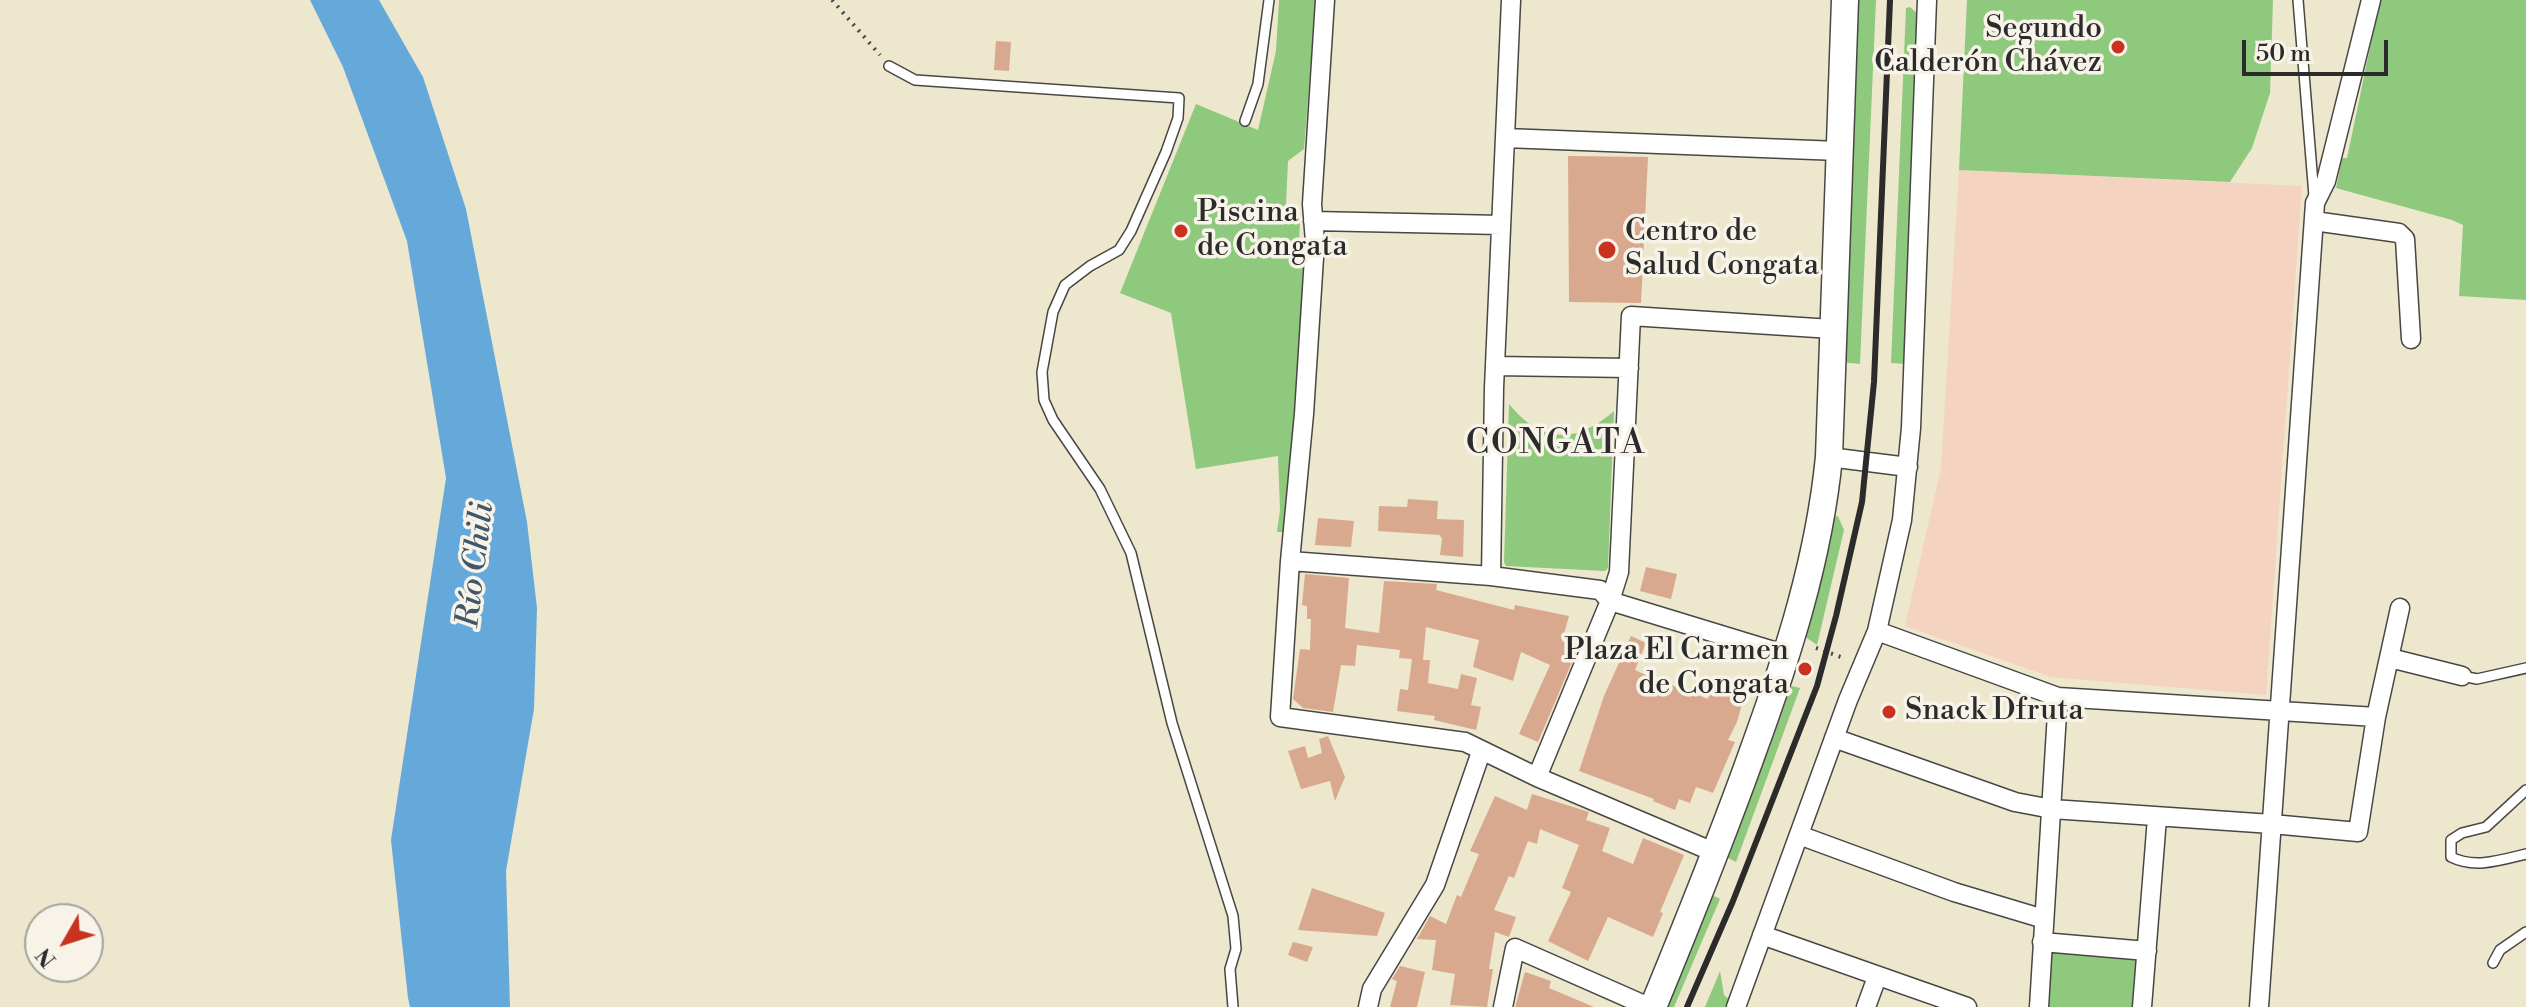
<!DOCTYPE html>
<meta charset="utf-8">
<style>
body{margin:0}
#map{position:relative;width:2526px;height:1007px;overflow:hidden;background:#ede7cd;font-family:"Libre Bodoni",serif}
canvas{display:block}
.north{position:absolute;left:24px;top:903px;width:80px;height:80px;box-sizing:border-box;background:#f7f3e8;border:2px solid #a5a39c;border-radius:50%;rotate:231deg;font-size:22px;font-weight:700;line-height:32px;text-align:center;color:#2b2b2b}
.north::after{content:'';display:block;margin:auto;width:28px;height:36px;background:#c8321e;clip-path:polygon(50% 0,100% 100%,50% 72%,0 100%)}
.scale{position:absolute;left:2242px;top:40px;width:146px;height:36px;box-sizing:border-box;border:4px solid #2b2b2b;border-top:0;padding-left:10px;font-size:24px;line-height:28px;white-space:nowrap;color:#2b2b2b;-webkit-text-stroke:6px #f7f3e8;paint-order:stroke}
</style>
<div id="map">
<canvas width="2526" height="1007"></canvas>
<div class="north">N</div>
<div class="scale">50 m</div>
</div>
<script>
const ctx = document.querySelector('canvas').getContext('2d');
ctx.lineJoin = 'round';
function paint(path, color) {
  ctx.fillStyle = color;
  ctx.fill(path, 'evenodd');
}
function strokePath(path, color, width, dash) {
  ctx.strokeStyle = color;
  ctx.lineWidth = width;
  ctx.lineCap = dash ? 'butt' : 'round';
  ctx.setLineDash(dash || []);
  ctx.stroke(path);
}
function label(font, color, halo, rows, align = 'center') {
  ctx.font = font + ' "Libre Bodoni",serif';
  ctx.lineWidth = 7;
  ctx.setLineDash([]);
  ctx.textBaseline = 'middle';
  ctx.strokeStyle = halo;
  ctx.fillStyle = color;
  for (const [text, x, y, turn = 0] of rows) {
    ctx.save();
    ctx.translate(x, y);
    ctx.rotate((+turn || 0) * Math.PI / 180);
    ctx.textAlign = isNaN(turn) ? turn : align;
    if (halo) ctx.strokeText(text, 0, 0);
    ctx.fillText(text, 0, 0);
    ctx.restore();
  }
}
const built = new Path2D(`
 M1959 170 2302 186 2266 695 2051 677 1905 626 1941 468Z`);
const green = new Path2D(`
 M1279 0H1316L1304 149 1288 161 1285 224 1300 219 1298 267 1306 268 1293 452 1283 532H1277L1280 510 1278 456 1196 469 1171 313 1120 293 1196 104 1258 130 1276 51Z
 M1854 0H1876L1860 364 1840 362Z
 M1967 0H2273L2270 93 2252 148 2230 182 1959 170Z
 M2380 0H2526V300L2459 296 2463 225 2452 220 2336 188 2342 158H2347Z
 M1910 7 1919 15 1907 364 1891 363 1906 8Z
 M1509 404C1541 444 1577 444 1614 411L1608 568 1605 571 1506 566 1504 562Z
 M1838 516 1844 530 1817 645 1804 636 1834 517Z
 M1787 685 1800 688 1736 862 1726 857Z
 M1712 895 1720 899 1674 1007H1666Z
 M2049 951 2137 956V1007H2044Z
 M1720 971 1724 995 1731 1001 1728 1007H1705Z`);
const water = new Path2D(`
 M310 0H379L423 77 466 209 527 522 537 608 534 709 506 871 510 1007H410L408 998 391 840 446 478 407 241 343 67Z`);
const building = new Path2D(`
 M996 41 1011 42 1009 71 994 70Z
 M1568 156 1648 157 1641 303 1569 302Z
 M1408 499 1438 501 1437 519 1464 520 1463 557 1440 555 1442 538 1439 535 1378 531 1379 506 1407 507Z
 M1318 518 1354 521 1351 547 1315 545Z
 M1646 567 1677 574 1671 599 1640 591Z
 M1305 574 1349 578 1345 628 1379 633 1384 581 1437 584 1436 590 1514 610 1515 605 1569 616 1562 641 1578 648 1538 742 1519 734 1550 665 1521 652 1513 681 1473 667 1479 640 1426 627 1423 660H1430L1428 683 1458 689 1461 674 1477 678 1471 705 1481 707 1476 730 1434 720 1435 716 1397 711 1400 689 1408 690 1412 659 1399 658 1400 650 1357 645 1355 666 1341 665 1333 712 1303 708 1293 699 1300 649 1310 650 1311 619H1307V606L1302 605Z
 M1631 636 1646 643 1635 670 1648 676 1708 699 1714 677 1747 686 1737 722 1728 740 1735 742 1713 793 1696 787 1690 803 1679 799 1675 810 1653 801 1654 799 1579 771 1604 696Z
 M1328 736 1345 777 1335 801 1330 781 1301 789 1288 751 1305 746 1308 758 1322 753 1319 739Z
 M1532 794 1589 812 1586 820 1610 828 1602 851 1633 864 1643 838 1684 855 1660 912 1663 913 1653 937 1608 917 1588 961 1548 941 1571 892 1562 888 1579 845 1540 829 1537 844 1528 841 1514 878 1509 876 1494 910 1516 917 1509 937 1495 932 1489 969H1493L1487 1007 1450 1005 1455 974 1432 970 1436 940 1417 939 1430 916 1446 924 1457 895 1461 897 1479 854 1470 851 1495 796 1527 810Z
 M1312 888 1385 913 1377 936 1298 930Z
 M1293 942 1313 947 1307 962 1288 955Z
 M1400 966 1425 972 1417 1007H1390L1397 981 1392 979Z
 M1525 972 1551 981 1549 988 1594 1007H1515Z`);
const path = new Path2D(`
 M832 0 880 55
 M1816 648 1841 657`);
const lane = new Path2D(`
 M2298 0 2314 196
 M889 66 915 80 1179 98 1178 118 1166 152 1131 231 1119 250 1090 266 1065 285 1053 312 1042 372 1044 400 1053 420 1100 489 1131 553 1172 723 1233 916 1236 949 1230 969 1233 1007
 M1245 121 1258 84 1269 0
 M2462 676 2477 679 2526 668
 M2526 790 2486 827 2462 833 2451 840V857C2475 869 2501 860 2526 854
 M2493 963 2500 950 2526 932`);
const street = new Path2D(`
 M1325 0 1312 204 1315 242 1304 414 1290 561 1280 717 1465 742 1537 777 1716 853
 M1505 138 1839 151
 M1313 221 1501 225
 M2314 221 2399 233 2405 239 2411 339
 M1495 366 1629 368
 M1829 457 1908 467
 M1290 561 1491 576 1600 590 1610 601 1787 655
 M1491 576 1494 388 1511 0
 M1877 631 2058 697 2376 717
 M2390 658 2462 676
 M1834 738 2015 802 2052 809 2272 824 2358 832 2376 717 2400 608
 M1537 777 1610 601 1619 572 1631 316 1832 329
 M1799 835 1954 892 2044 919
 M1762 935 1967 1007
 M2042 942 2147 951
 M1368 1007 1372 989 1435 885 1481 752
 M1503 1007 1515 948 1649 1007
 M1736 1007 1848 700 1877 631 1902 520 1911 428 1927 0
 M1866 1007 1877 977
 M2039 1007 2058 697
 M2142 1007 2157 818
 M2259 1007 2315 203 2326 181 2371 0`);
const secondary = new Path2D(`
 M1653 1007C1688 922 1722 838 1753 751 1788 655 1819 559 1829 457L1845 0`);
const rail = new Path2D(`
 M1687 1007 1733 901 1817 686 1836 616 1862 502 1874 382 1890 0`);
const markers = [
 [2118,47,8,"#c8321e"],
 [1181,231,8,"#c8321e"],
 [1607,250,10,"#c8321e"],
 [1805,669,8,"#c8321e"],
 [1889,712,8,"#c8321e"]
];
const poiNames = [
 ["Segundo",2102,30,"right"],
 ["Calderón Chávez",2102,64,"right"],
 ["Piscina",1197,214],
 ["de Congata",1197,248],
 ["Centro de",1625,233],
 ["Salud Congata",1625,267],
 ["Plaza El Carmen",1789,652,"right"],
 ["de Congata",1789,686,"right"],
 ["Snack Dfruta",1905,712]
];
const waterNames = [
 ["Río Chili",477,565,-83]
];
const quarterNames = [
 ["CONGATA",1556,445]
];
paint(built, '#f5d3c1');
paint(green, '#8ec97d');
paint(water, '#65a9da');
paint(building, '#d8a98e');
strokePath(lane, '#484743', 12);
strokePath(street, '#484743', 21);
strokePath(secondary, '#484743', 29);
strokePath(path, '#484743', 4, [2, 6]);
strokePath(lane, '#fff', 9);
strokePath(street, '#fff', 18);
strokePath(secondary, '#fff', 26);
strokePath(rail, '#2b2b2b', 6);
for (const [x, y, r, color] of markers) {
  const dot = new Path2D();
  dot.arc(x, y, r, 0, 2 * Math.PI);
  ctx.fillStyle = color;
  ctx.fill(dot);
  strokePath(dot, '#f7f3e8', 3);
}
label('30px', '#2b2b2b', '#f7f3e8', poiNames, 'left');
label('italic 32px', '#3f5768', '#f7f3e8', waterNames);
ctx.letterSpacing = '2px';
label('34px', '#2b2b2b', '#f7f3e8', quarterNames);
ctx.letterSpacing = '0px';
</script>
